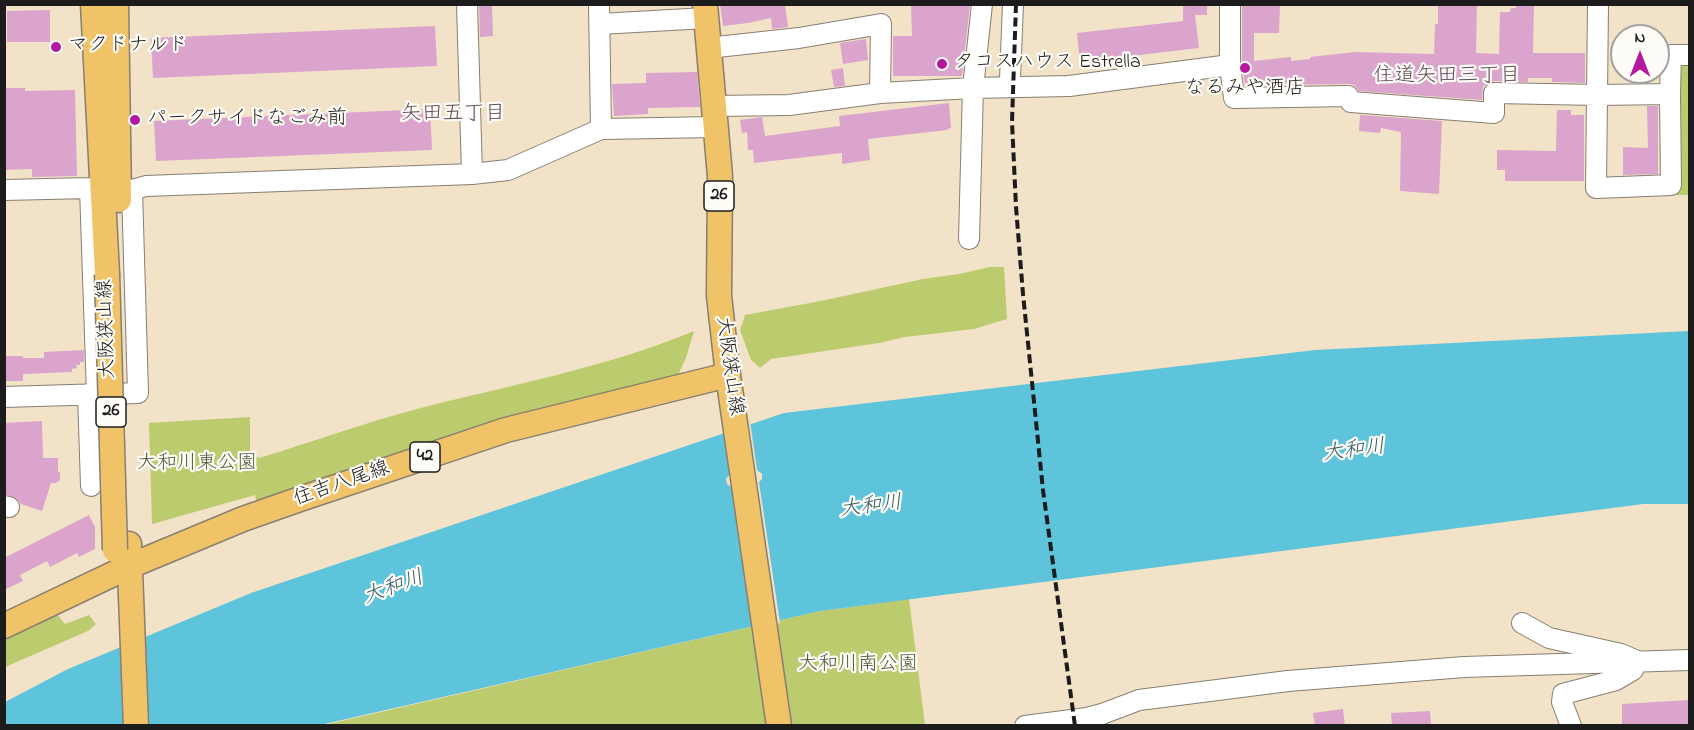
<!DOCTYPE html>
<meta charset="utf-8">
<style>
body{margin:0}
#map{position:relative;width:1694px;height:730px;overflow:hidden;background:#f2e2c7;font-family:"Indie Flower",sans-serif}
canvas{display:block}
.frame{position:absolute;inset:0;border:6px solid #1c1c1c;pointer-events:none}
.north{position:absolute;left:1610px;top:24px;width:60px;height:60px;box-sizing:border-box;background:#fdfcf7;border:2px solid #a3a29f;border-radius:50%;rotate:0deg;font-size:16px;font-weight:700;line-height:24px;text-align:center;color:#1c1c1c}
.north::after{content:'';display:block;margin:auto;width:21px;height:27px;background:#b5179e;clip-path:polygon(50% 0,100% 100%,50% 72%,0 100%)}
</style>
<div id="map">
<canvas width="1694" height="730"></canvas>
<div class="frame"></div>
<div class="north">N</div>
</div>
<script>
const ctx = document.querySelector('canvas').getContext('2d');
ctx.lineJoin = 'round';
function paint(path, color) {
  ctx.fillStyle = color;
  ctx.fill(path, 'evenodd');
}
function strokePath(path, color, width, dash) {
  ctx.strokeStyle = color;
  ctx.lineWidth = width;
  ctx.lineCap = dash ? 'butt' : 'round';
  ctx.setLineDash(dash || []);
  ctx.stroke(path);
}
function label(font, color, halo, rows, align = 'center') {
  ctx.font = font + ' "Indie Flower","Klee One",sans-serif';
  ctx.lineWidth = 4.5;
  ctx.setLineDash([]);
  ctx.textBaseline = 'middle';
  ctx.strokeStyle = halo;
  ctx.fillStyle = color;
  for (const [text, x, y, turn = 0] of rows) {
    ctx.save();
    ctx.translate(x, y);
    ctx.rotate((+turn || 0) * Math.PI / 180);
    ctx.textAlign = isNaN(turn) ? turn : align;
    if (halo) ctx.strokeText(text, 0, 0);
    ctx.fillText(text, 0, 0);
    ctx.restore();
  }
}
const green = new Path2D(`
 M1681 59 1689 60V195H1673Z
 M990 267H1004L1007 319 974 329 905 337 879 343 771 359 760 368 751 360 740 330 745 315 821 301 923 279 959 274Z
 M694 331 686 358 677 377 258 506 255 495 152 524 149 423 250 417V452L259 458C312 442 364 423 417 409 510 385 605 368 694 331Z
 M909 599 925 725 320 726 820 611Z
 M56 613 65 624 89 615 96 624 88 631 5 667 4 637Z`);
const water = new Path2D(`
 M1689 331V504H1643L820 611 320 725 5 726V702L68 669 251 593 784 413 1315 350Z`);
const pier = new Path2D(`
 M750 421 757 470 762 474V479L759 482 780 623 752 630 731 487 727 484 726 479 730 474 723 430Z`);
const building = new Path2D(`
 M479 4H492L493 36 480 37Z
 M720 4H785L788 27 772 29 771 18 748 23 723 26Z
 M911 4H970L962 76H893V36H912Z
 M1183 4H1207V15H1195L1199 48 1080 62 1077 33 1183 21Z
 M1242 4H1280L1279 33H1254V61L1291 57V61L1310 59V57L1355 52 1434 54 1435 24H1438V4H1477L1476 53 1499 54 1500 12H1510L1511 8H1516V4H1534L1533 53H1585V83L1552 82V78H1528V82L1494 81 1483 86 1482 100 1359 91 1354 85 1348 84 1287 85 1286 82 1245 85 1242 64Z
 M50 10V42H7V11Z
 M435 26 437 66 153 78 151 38Z
 M866 39 868 60 843 64 840 43Z
 M843 68 845 86 834 87 831 70Z
 M697 72 700 107 648 108V114L614 116 612 84 646 83V73Z
 M4 88H25V91L75 90 77 176 32 177V169L4 170Z
 M949 103 951 128 947 129V130L868 139 870 160 842 164V153L754 163 753 150H748L747 132 742 133 740 120 762 117 765 136 840 126 839 116Z
 M1647 106H1658V174L1623 175V147L1648 148Z
 M430 109 432 150 156 161 154 121Z
 M1557 110H1571V115H1584V181H1505V170H1497V150L1556 151Z
 M1360 115 1442 121 1439 194 1400 191 1401 132 1381 128 1380 133 1359 131Z
 M84 350V362H80V365H76L77 368 72 369V372L23 374V381H4V356H23V358H44V352Z
 M42 421 43 458H58V472H60V480L56 483H51L42 511 21 504 16 498 4 494V423Z
 M89 515 95 527V549L79 557 77 553 50 567 47 561 20 575 23 581 4 590V558Z
 M1689 700V726H1622V704Z
 M1343 709 1345 726H1315L1313 713Z
 M1430 711 1431 726H1392L1391 713Z`);
const minor = new Path2D(`
 M467 4 472 174
 M1598 4 1596 188 1671 185 1670 94
 M600 24 706 18
 M708 48 799 38 881 24 880 93
 M1230 65 1234 98 1348 96 1351 102 1494 113V93L1598 95 1670 94 1671 55H1690
 M1010 79 1013 4
 M714 106 789 105 880 93 973 88 1069 86 1230 65V4
 M601 129 716 127
 M90 188 97 394
 M4 190 90 188H119L132 190 146 186 472 174 508 170 601 129 599 4
 M969 239 973 88 982 4
 M88 394 91 486
 M4 397 138 393 132 190
 M4 506 9 507
 M1522 623 1549 638 1621 654 1637 661 1633 670 1616 680 1563 694 1562 702 1571 726
 M1025 726 1087 718 1102 714 1139 700 1288 681 1464 667 1690 660`);
const major = new Path2D(`
 M93 4 107 274
 M116 4 119 200
 M705 4 720 176 719 296 728 375 779 726
 M129 544 136 726
 M4 626 130 566 243 519 303 498 506 430 728 375`);
const rail = new Path2D(`
 M1016 4 1012 122 1016 207 1023 294 1043 490 1075 726`);
const majorBridge = new Path2D(`
 M107 274 115 550`);
const markers = [
 [56,47,6,"#b5179e"],
 [942,64,6,"#b5179e"],
 [1245,68,6,"#b5179e"],
 [135,120,6,"#b5179e"]
];
const shields = [
 [719,196,30],
 [111,412,30],
 [425,457,30]
];
const shieldNames = [
 ["26",719,196],
 ["26",111,412],
 ["42",425,457]
];
const poiNames = [
 ["マクドナルド",68,47],
 ["タコスハウス Estrella",954,64],
 ["なるみや酒店",1245,90,"center"],
 ["パークサイドなごみ前",147,120]
];
const streetNames = [
 ["大阪狭山線",108,329,-92],
 ["大阪狭山線",728,366,82],
 ["住吉八尾線",342,485,-19]
];
const parkNames = [
 ["大和川東公園",197,465],
 ["大和川南公園",858,666]
];
const neighbourhoodNames = [
 ["住道矢田三丁目",1447,78],
 ["矢田五丁目",453,116]
];
const waterNames = [
 ["大和川",1354,452,-7],
 ["大和川",871,508,-7],
 ["大和川",394,589,-20]
];
paint(green, '#bccb6e');
paint(water, '#5ec4db');
paint(pier, '#f2e2c7');
paint(building, '#dba4cc');
strokePath(minor, '#877f72', 22);
strokePath(major, '#877f72', 27);
strokePath(minor, '#fff', 20);
strokePath(major, '#f1c369', 24);
strokePath(rail, '#1c1c1c', 4, [9, 4.5]);
strokePath(majorBridge, '#877f72', 27, []);
strokePath(majorBridge, '#f1c369', 24);
for (const [x, y, r, color] of markers) {
  const dot = new Path2D();
  dot.arc(x, y, r, 0, 2 * Math.PI);
  ctx.fillStyle = color;
  ctx.fill(dot);
  strokePath(dot, '#fdfcf7', 2);
}
for (const [x, y, w] of shields) {
  const box = new Path2D();
  box.roundRect(x - w / 2, y - 15, w, 30, 4.5);
  ctx.fillStyle = '#fdfcf7';
  ctx.fill(box);
  strokePath(box, '#1c1c1c', 1.5);
}
label('bold 18px', '#1c1c1c', null, shieldNames);
label('20px', '#1c1c1c', '#fdfcf7', poiNames, 'left');
label('20px', '#1c1c1c', '#fdfcf7', streetNames);
label('20px', '#545939', '#fdfcf7', parkNames);
label('21px', '#5f4c5a', '#fdfcf7', neighbourhoodNames);
label('italic 21px', '#365f68', '#fdfcf7', waterNames);
</script>
